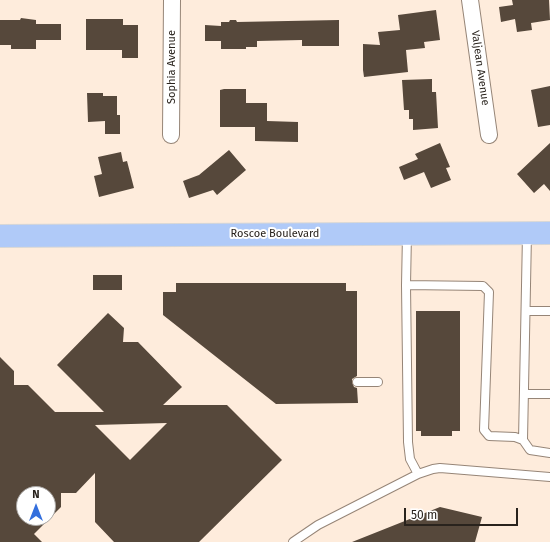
<!DOCTYPE html>
<style>
body{margin:0}
#map{position:relative;width:550px;height:542px;overflow:hidden;background:#feecdc;font-family:"Fira Sans",sans-serif}
canvas{display:block}
.north{position:absolute;left:16px;top:486px;width:40px;height:40px;box-sizing:border-box;background:#fff;border:1px solid #a9a7a5;border-radius:50%;rotate:0deg;font-size:11px;font-weight:700;line-height:16px;text-align:center;color:#29231d}
.north::after{content:'';display:block;margin:auto;width:14px;height:18px;background:#336fdd;clip-path:polygon(50% 0,100% 100%,50% 72%,0 100%)}
.scale{position:absolute;left:404px;top:508px;width:114px;height:18px;box-sizing:border-box;border:2px solid #29231d;border-top:0;padding-left:5px;font-size:12px;line-height:14px;white-space:nowrap;color:#29231d;-webkit-text-stroke:3px #fff;paint-order:stroke}
</style>
<div id="map">
<canvas width="550" height="542"></canvas>
<div class="north">N</div>
<div class="scale">50 m</div>
</div>
<script>
const ctx = document.querySelector('canvas').getContext('2d');
ctx.lineJoin = 'round';
function paint(path, color) {
  ctx.fillStyle = color;
  ctx.fill(path, 'evenodd');
}
function strokePath(path, color, width, dash) {
  ctx.strokeStyle = color;
  ctx.lineWidth = width;
  ctx.lineCap = dash ? 'butt' : 'round';
  ctx.setLineDash(dash || []);
  ctx.stroke(path);
}
function label(font, color, halo, rows, align = 'center') {
  ctx.font = font + ' "Fira Sans",sans-serif';
  ctx.lineWidth = 4;
  ctx.setLineDash([]);
  ctx.textBaseline = 'middle';
  ctx.strokeStyle = halo;
  ctx.fillStyle = color;
  for (const [text, x, y, turn = 0] of rows) {
    ctx.save();
    ctx.translate(x, y);
    ctx.rotate((+turn || 0) * Math.PI / 180);
    ctx.textAlign = isNaN(turn) ? turn : align;
    if (halo) ctx.strokeText(text, 0, 0);
    ctx.fillText(text, 0, 0);
    ctx.restore();
  }
}
const building = new Path2D(`
 M512 0H549L550 20 531 23 532 30 517 32 515 19 501 22 499 7 513 5Z
 M436 10 440 40 424 42 425 48 406 50 408 72 364 77 363 70V44L380 45 378 32 400 30 398 15Z
 M21 18 36 20V24H61V40H36V49H11V45H0V20H20Z
 M86 19H123V25H138V58H122V50H86Z
 M230 20H236L237 22 339 20V46H302V40L257 41V47H246V49H221V41H205V25L221 26V22H229Z
 M432 79V92H436L438 128 413 130V119H409V110H404L402 80Z
 M550 86V125L538 127 531 90Z
 M224 89H246V103H267V121L298 122V142L255 141V127H220V90Z
 M87 93H103V96H117V115H120V134H105V121L88 122Z
 M440 143 450 167 446 168 451 180 431 188 424 172 404 180 399 167 418 159 415 154Z
 M550 143V191L544 184 534 193 517 174Z
 M229 150 246 170 217 195 213 190 189 198 183 181 199 175Z
 M121 152 123 162 127 161 134 188 99 197 94 176 102 174 98 157Z
 M93 275H122V290H93Z
 M176 283H346V291H357V376L352 379V382L354 387 357 388 358 403 276 404 163 315V292H176Z
 M416 311H460V431H452V436H421V431H416Z
 M108 313 124 328 123 342H138L182 387 163 405H227L282 460 199 542H114L95 522V473L76 493H61V507L34 534 42 542H0V357L14 371V385H28L55 412H104L57 365ZM167 423 130 460 95 425ZM24 494H48V518H24Z
 M440 507 482 517 475 542H352Z`);
const service = new Path2D(`
 M407 234 406 285 483 286 489 292 484 430 489 436 515 437 523 440
 M527 234 523 440 530 450 550 453
 M406 285 408 442 410 459 418 474
 M526 311H550
 M357 382H378
 M524 394H550
 M293 542 318 525 418 474 433 469 440 468 550 477`);
const minor = new Path2D(`
 M470 0 489 135
 M171 135 172 0`);
const primary = new Path2D(`
 M0 236 550 233`);
const streetNames = [
 ["Sophia Avenue",172,67,-90],
 ["Valjean Avenue",480,68,82],
 ["Roscoe Boulevard",275,234]
];
paint(building, '#56483b');
strokePath(service, '#968577', 10);
strokePath(minor, '#968577', 18);
strokePath(primary, '#d8d7d6', 24);
strokePath(service, '#fff', 8);
strokePath(minor, '#fff', 16);
strokePath(primary, '#b0caf8', 22);
label('11px', '#29231d', '#fff', streetNames);
</script>
